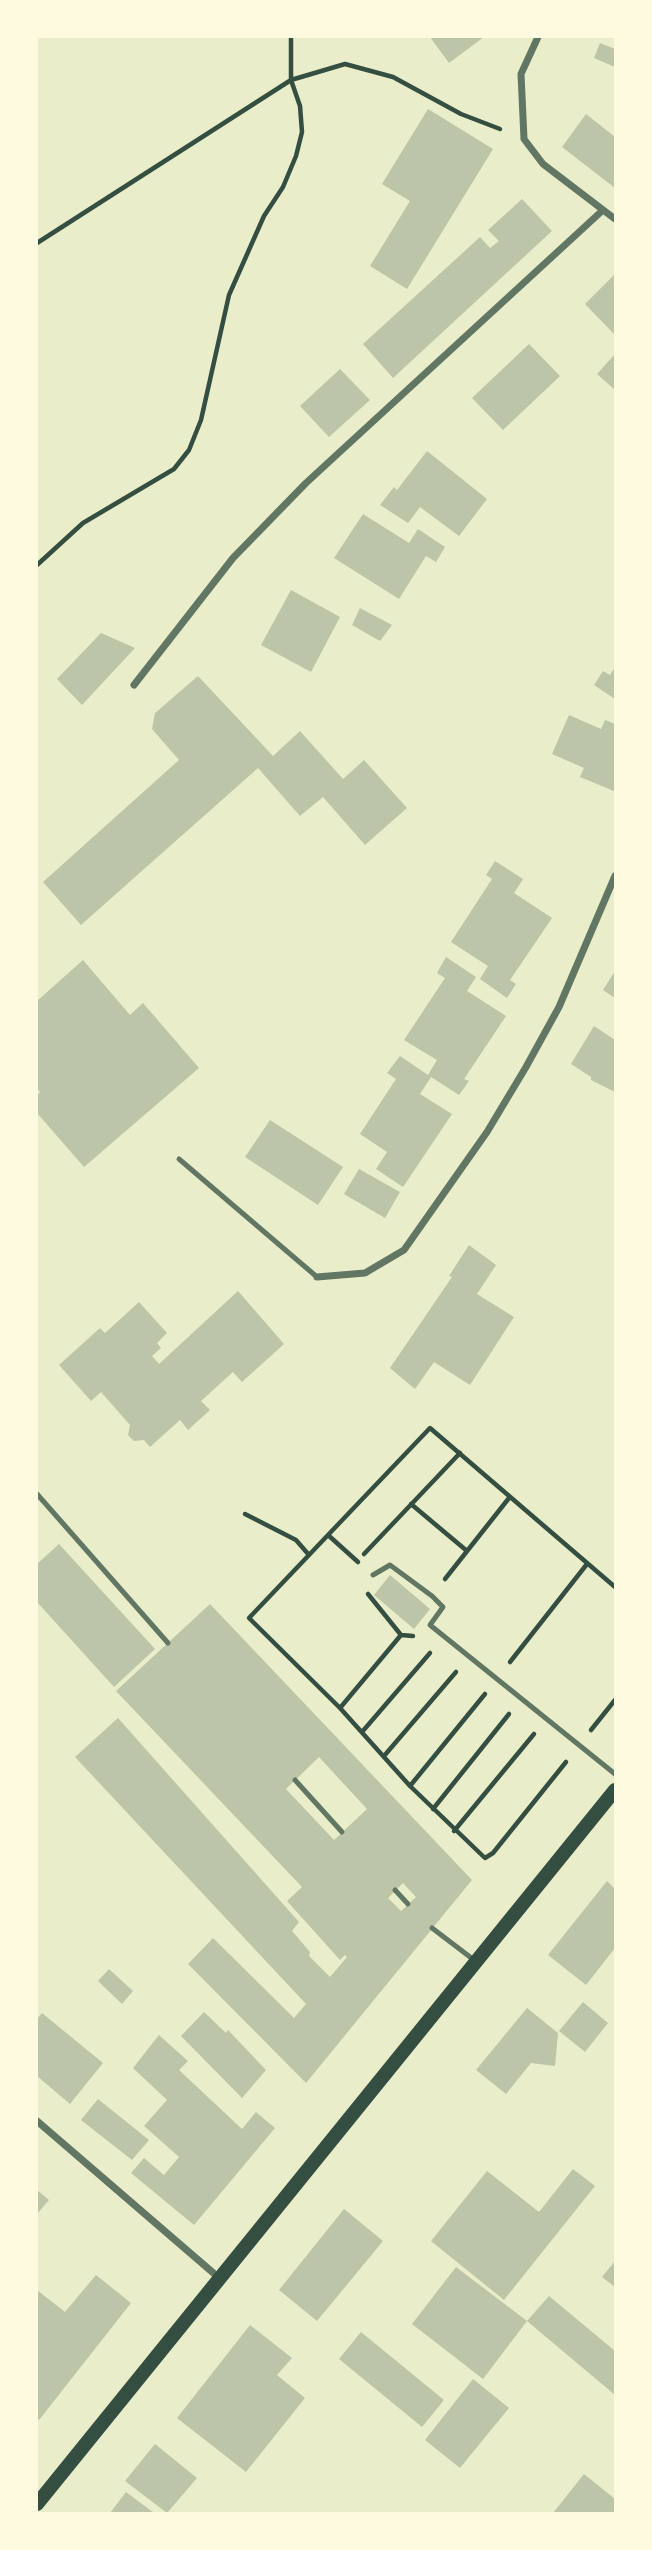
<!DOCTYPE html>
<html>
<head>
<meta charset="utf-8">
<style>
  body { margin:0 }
  #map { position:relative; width:652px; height:2550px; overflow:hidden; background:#e9edc9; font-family:"Fira Sans",sans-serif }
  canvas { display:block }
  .frame { position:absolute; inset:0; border:38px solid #fefae0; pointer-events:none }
</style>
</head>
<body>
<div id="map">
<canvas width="652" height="2550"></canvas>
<div class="frame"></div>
</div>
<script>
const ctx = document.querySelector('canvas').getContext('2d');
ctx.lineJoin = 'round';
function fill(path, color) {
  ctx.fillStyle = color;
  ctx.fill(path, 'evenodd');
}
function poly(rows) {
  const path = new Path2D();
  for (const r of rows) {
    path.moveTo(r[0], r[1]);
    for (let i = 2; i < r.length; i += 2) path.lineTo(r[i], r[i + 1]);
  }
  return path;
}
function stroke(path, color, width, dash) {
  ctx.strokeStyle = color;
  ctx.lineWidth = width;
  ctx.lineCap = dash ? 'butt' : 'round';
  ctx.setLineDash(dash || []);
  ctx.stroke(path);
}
fill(poly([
  [430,37,484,37,449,63],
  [600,43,615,49,615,67,594,58],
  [428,109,493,149,407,289,370,266,410,201,382,184],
  [586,114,615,137,615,188,562,147],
  [522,199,552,231,393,378,363,344,480,237,490,248,499,241,488,230],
  [615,274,615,335,585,304],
  [529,344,560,376,503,430,472,398],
  [615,354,615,390,597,374],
  [340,369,370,400,329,437,300,406],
  [427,451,487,499,459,536,420,507,408,523,380,505,394,487,397,490],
  [363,514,409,543,418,529,445,547,436,562,426,556,399,599,334,558],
  [291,590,340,617,311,672,261,645],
  [360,608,392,625,380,641,352,625],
  [101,633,135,648,82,705,57,679],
  [615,667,615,699,594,685,603,671,610,675],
  [198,676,273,756,300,731,343,779,364,760,407,808,365,845,323,797,300,816,258,768,81,925,43,882,179,760,152,729,155,713],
  [569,715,601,729,605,720,615,724,614,791,580,777,584,768,552,754],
  [495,861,523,879,514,893,552,918,510,980,516,984,507,998,480,979,488,966,451,942,492,879,486,875],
  [446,957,476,977,467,991,506,1016,464,1079,469,1081,459,1095,431,1077,420,1094,452,1114,403,1187,376,1169,387,1152,360,1134,396,1079,387,1073,400,1056,428,1075,437,1060,404,1040,445,978,437,973],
  [83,960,130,1015,143,1003,199,1068,84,1167,37,1113,37,1095,40,1092,37,1088,37,1001],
  [615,971,615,998,603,990],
  [594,1026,615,1040,615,1092,591,1080,591,1077,571,1064],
  [270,1120,343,1167,318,1205,245,1157],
  [359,1169,400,1192,385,1218,344,1194],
  [469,1245,496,1265,477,1294,514,1317,470,1385,434,1362,415,1389,390,1368,452,1277,449,1276],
  [238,1291,284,1344,242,1382,233,1372,201,1401,210,1410,188,1430,180,1420,150,1447,144,1440,134,1441,128,1435,130,1425,101,1392,91,1401,59,1365,100,1328,105,1333,139,1302,167,1333,157,1343,161,1348,152,1356,159,1364],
  [59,1544,155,1649,114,1687,37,1602,37,1564],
  [390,1575,430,1609,414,1629,374,1595],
  [210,1604,472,1880,306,2083,188,1964,213,1938,294,2018,306,2004,75,1757,118,1718,299,1922,292,1931,310,1952,309,1956,330,1977,347,1957,345,1955,340,1960,287,1901,302,1887,116,1691],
  [319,1757,367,1809,334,1840,286,1789],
  [403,1883,416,1897,401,1911,388,1898],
  [607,1881,615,1889,615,1948,586,1985,548,1955],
  [109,1969,133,1991,122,2004,98,1981],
  [583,2002,608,2023,585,2052,559,2031],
  [527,2008,558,2033,555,2066,531,2063,506,2094,476,2070],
  [204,2012,226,2033,228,2030,266,2070,242,2098,181,2036],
  [42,2013,103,2063,70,2104,37,2076,37,2019],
  [159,2035,188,2061,179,2070,242,2129,256,2112,275,2128,194,2225,131,2173,144,2158,164,2175,179,2157,144,2126,167,2100,133,2068],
  [98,2099,149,2140,132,2160,81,2120],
  [573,2169,595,2186,504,2300,431,2241,487,2171,539,2212],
  [37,2190,49,2200,37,2214],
  [344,2209,383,2241,317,2321,279,2290],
  [615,2261,615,2287,602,2277],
  [456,2267,527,2321,483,2379,412,2324],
  [96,2275,131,2303,39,2420,37,2418,37,2290,65,2312],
  [549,2296,615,2351,615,2395,527,2321],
  [250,2325,292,2358,277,2375,305,2398,246,2472,177,2418],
  [361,2332,444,2400,422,2427,339,2359],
  [473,2379,509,2408,460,2468,425,2440],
  [155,2444,197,2478,167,2513,125,2481],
  [584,2474,615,2499,615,2513,553,2513],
  [126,2492,154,2513,110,2513]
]), '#bcc5a7');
stroke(poly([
  [37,243,291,80,345,64,393,77,461,114,500,129],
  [37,565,83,523,174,469,189,450,201,420,229,295,264,216,283,187,296,156,302,132,300,106,291,80,291,37],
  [411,1504,467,1551],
  [245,1514,296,1540,309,1555,328,1535,358,1562],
  [328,1535,430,1428,615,1587],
  [364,1554,460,1453],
  [309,1555,249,1618,340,1708,401,1635],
  [445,1579,509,1498],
  [368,1594,401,1635,413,1636],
  [510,1662,587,1564],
  [340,1708,410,1786,485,1858,493,1853,566,1762],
  [591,1730,615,1700],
  [362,1732,430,1653],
  [384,1756,456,1672],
  [410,1786,485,1694],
  [433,1809,509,1714],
  [454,1831,534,1734]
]), '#344e41', 4.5);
stroke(poly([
  [179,1159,317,1277],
  [37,1494,168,1643],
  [373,1575,390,1565,432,1596,443,1607,430,1625,615,1774],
  [295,1780,342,1832],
  [395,1890,408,1904],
  [432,1928,474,1960]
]), '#617663', 5);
stroke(poly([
  [538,37,521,74,524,139,543,164,615,219],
  [134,685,233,558,306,483,603,210],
  [317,1277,365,1273,404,1250,487,1132,526,1067,559,1007,615,876],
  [37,2121,218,2277]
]), '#617663', 7);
stroke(poly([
  [37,2504,615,1790]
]), '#344e41', 14);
</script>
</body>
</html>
